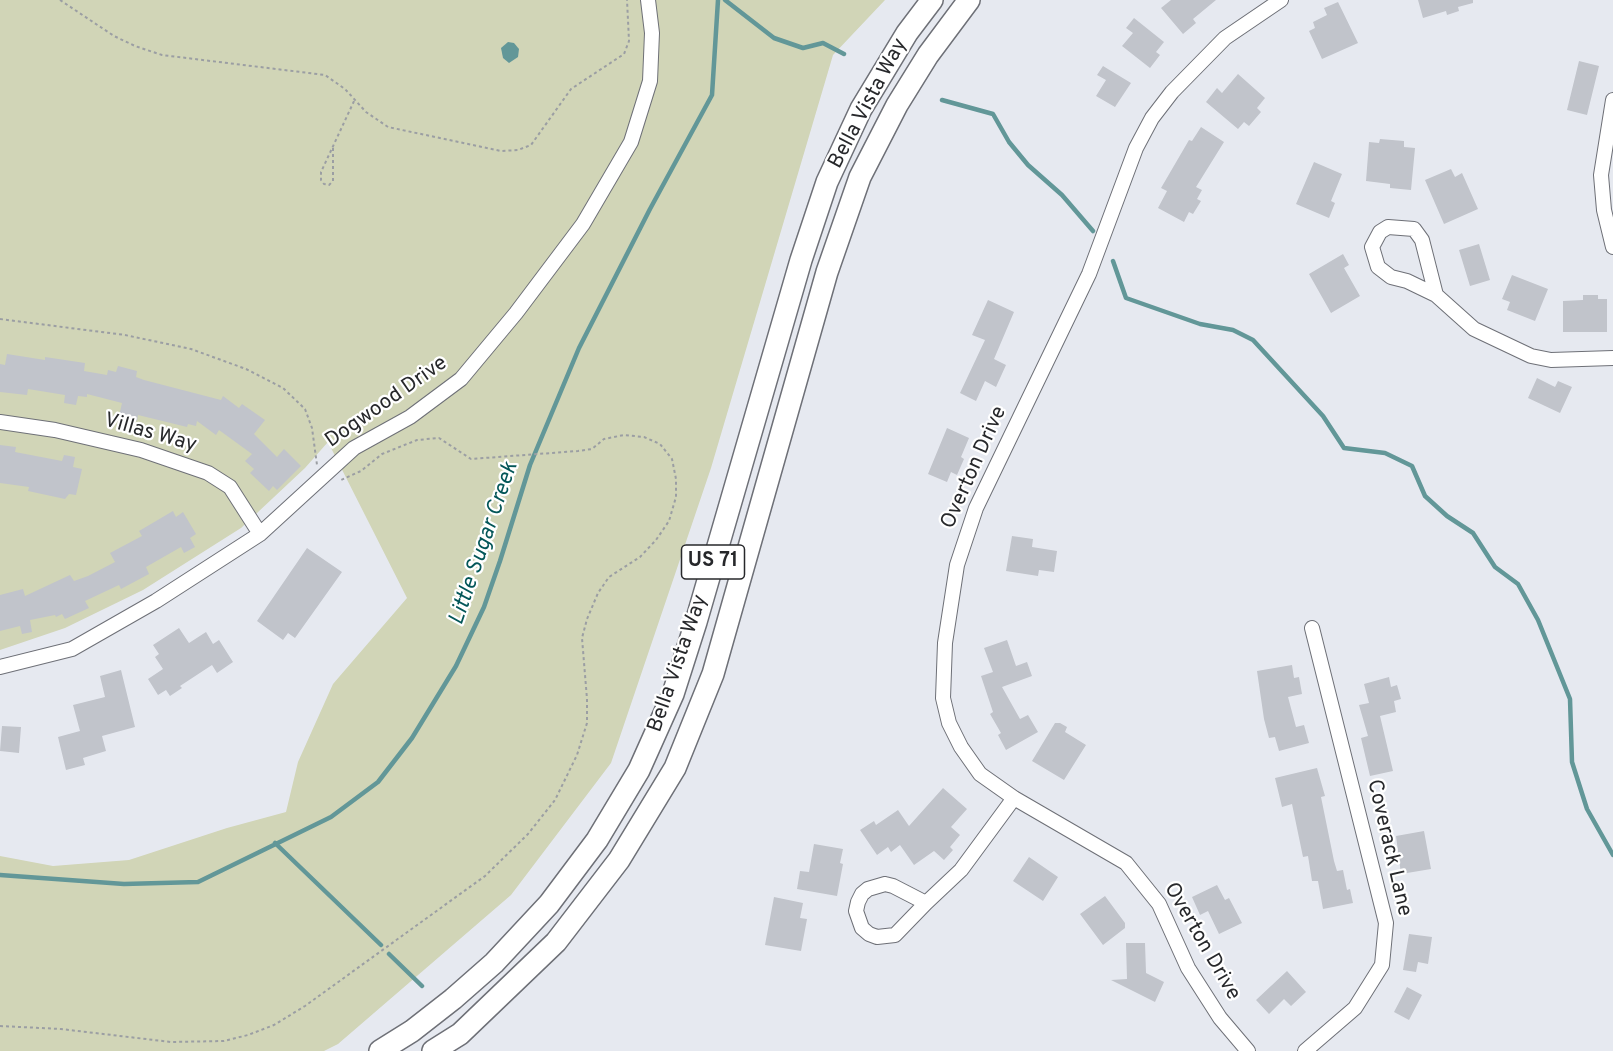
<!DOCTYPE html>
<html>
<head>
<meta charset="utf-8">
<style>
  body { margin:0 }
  canvas { display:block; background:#e6e9f0 }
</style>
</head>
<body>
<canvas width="1613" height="1051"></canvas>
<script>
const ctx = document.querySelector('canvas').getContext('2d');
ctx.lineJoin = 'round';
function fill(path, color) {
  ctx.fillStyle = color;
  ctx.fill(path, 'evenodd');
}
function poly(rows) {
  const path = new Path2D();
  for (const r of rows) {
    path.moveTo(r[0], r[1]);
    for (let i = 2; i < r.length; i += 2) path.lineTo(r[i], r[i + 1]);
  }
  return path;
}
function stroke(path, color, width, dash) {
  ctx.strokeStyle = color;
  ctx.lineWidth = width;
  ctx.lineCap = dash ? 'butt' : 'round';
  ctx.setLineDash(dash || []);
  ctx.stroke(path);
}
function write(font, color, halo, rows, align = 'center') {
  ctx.font = font + ' Overpass,sans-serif';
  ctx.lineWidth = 4.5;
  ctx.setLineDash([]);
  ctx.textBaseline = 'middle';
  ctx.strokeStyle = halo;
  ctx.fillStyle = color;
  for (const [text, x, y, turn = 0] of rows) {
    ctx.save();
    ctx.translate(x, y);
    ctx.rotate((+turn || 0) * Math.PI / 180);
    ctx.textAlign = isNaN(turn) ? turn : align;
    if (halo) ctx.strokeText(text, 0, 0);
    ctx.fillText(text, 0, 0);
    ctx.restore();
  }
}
fill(poly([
  [0,0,885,0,833,55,711,468,611,763,511,895,338,1044,324,1051,0,1051,0,856,53,866,129,860,227,828,286,812,298,762,333,684,407,598,328,442,305,468,241,528,143,590,65,628,0,650]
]), '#d1d5b7');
fill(poly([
  [508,42,514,43,519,49,518,57,509,63,503,58,501,48]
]), '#629798');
stroke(poly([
  [725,0,774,38,803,48,823,43,844,54],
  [942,100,993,114,1009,142,1028,165,1062,195,1093,231],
  [1113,261,1126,298,1200,324,1233,330,1253,340,1323,416,1344,448,1385,453,1412,466,1425,496,1447,516,1473,533,1495,567,1518,584,1538,620,1570,699,1572,762,1587,809,1613,855],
  [275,843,381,945],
  [0,875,124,884,198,882,331,817,378,782,412,738,456,666,484,607,500,561,530,465,579,348,650,209,712,95,718,0],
  [389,954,422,986]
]), '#629798', 4.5);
fill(poly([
  [1171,0,1216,0,1193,19,1196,23,1183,34,1161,8],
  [1418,0,1473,0,1473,3,1458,7,1459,11,1447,15,1446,11,1423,18],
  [1338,2,1358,43,1322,59,1309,31,1315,28,1313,22,1327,15,1324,8],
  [1134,18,1164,42,1156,52,1160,55,1150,68,1122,46,1133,33,1126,28],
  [1579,61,1599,66,1587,115,1567,110],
  [1103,66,1131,83,1115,107,1096,96,1106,80,1097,75],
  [1238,74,1265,98,1257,108,1261,112,1249,126,1244,122,1238,129,1206,102,1217,88,1222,93],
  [1201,127,1224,142,1196,187,1202,190,1197,199,1201,201,1193,214,1189,212,1184,222,1158,208,1167,191,1161,188,1189,140,1192,141],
  [1380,139,1404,141,1404,147,1415,148,1411,190,1390,188,1390,184,1366,181,1369,142,1379,143],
  [1314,162,1342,174,1331,201,1335,203,1329,218,1296,204],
  [1451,169,1455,177,1462,173,1478,209,1444,224,1425,180],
  [1479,244,1490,280,1470,286,1459,250],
  [1343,254,1349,265,1344,268,1360,296,1331,313,1309,274],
  [1512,275,1548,289,1535,321,1507,310,1510,302,1502,299],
  [1583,295,1598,295,1598,299,1607,299,1607,332,1563,332,1563,301,1583,300],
  [988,300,1014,312,994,359,1006,365,996,387,985,381,976,401,960,393,985,340,972,335],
  [7,354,45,360,45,357,85,363,84,371,107,375,108,370,116,372,118,366,137,371,136,377,144,380,221,400,223,396,239,408,242,404,265,420,254,434,277,457,284,449,301,466,277,490,273,486,269,491,250,473,254,469,245,461,252,454,219,430,216,435,197,421,196,426,188,424,187,427,138,415,137,421,119,416,122,403,87,394,87,397,78,396,76,405,64,403,65,395,28,389,27,395,0,392,0,364,5,365],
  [1537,378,1555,387,1558,381,1572,387,1560,413,1528,398],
  [947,428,969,438,961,457,964,459,957,475,951,472,947,482,928,474],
  [0,445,16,447,15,452,62,461,64,455,75,457,73,467,82,469,76,495,69,494,65,499,28,491,29,487,0,483],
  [173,511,176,517,183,512,196,534,190,538,195,547,184,553,181,547,146,567,149,574,121,589,119,585,85,601,89,608,65,619,62,614,56,617,55,615,30,620,32,632,22,634,20,626,0,631,0,595,23,589,25,596,70,575,74,581,88,576,115,562,110,553,142,536,139,531],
  [1012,536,1033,539,1032,547,1057,551,1054,572,1039,570,1038,576,1006,571],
  [307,548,342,572,295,638,288,633,283,640,257,621],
  [179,628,189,643,206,632,213,644,219,640,233,662,217,673,212,665,180,686,182,688,170,696,166,690,158,695,148,679,163,669,155,657,159,654,153,645],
  [1007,640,1016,666,1027,662,1032,676,1002,687,1020,719,1028,715,1038,732,1006,750,998,735,1001,733,990,714,993,712,981,676,993,672,984,648],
  [1292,665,1294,678,1299,677,1302,694,1288,697,1296,727,1304,725,1309,743,1279,751,1275,737,1269,738,1264,719,1257,671],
  [121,670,135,727,102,736,106,751,83,758,85,765,66,770,58,737,80,731,73,705,105,697,100,676],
  [1389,677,1391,687,1397,685,1401,699,1394,701,1396,712,1380,716,1393,771,1370,776,1361,738,1368,736,1359,705,1369,703,1364,684],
  [1055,723,1060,723,1067,727,1065,732,1086,745,1064,780,1032,761],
  [2,726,21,727,19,753,0,751],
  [1317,768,1325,796,1321,797,1334,861,1337,871,1343,870,1347,890,1350,889,1353,903,1323,909,1318,881,1312,881,1308,856,1303,857,1292,804,1282,807,1275,778],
  [943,788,967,809,951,827,960,835,950,847,953,850,944,860,934,851,914,865,900,845,891,852,888,847,877,855,860,830,874,821,876,825,898,810,909,826],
  [1424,831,1431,869,1401,874,1396,836],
  [814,844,843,849,840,863,843,864,837,896,797,889,800,871,809,872],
  [1029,857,1058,877,1043,901,1013,881],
  [1217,885,1225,900,1229,898,1242,923,1219,934,1208,911,1200,915,1192,897],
  [1105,896,1125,923,1125,928,1103,945,1080,914],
  [774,897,803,903,800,918,807,919,801,951,765,945],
  [1409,934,1432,937,1428,964,1418,962,1416,972,1403,970],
  [1126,943,1145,943,1146,973,1164,982,1155,1002,1111,980,1127,979],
  [1287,971,1306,992,1291,1006,1284,999,1269,1014,1256,1000],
  [1407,987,1422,995,1409,1020,1394,1012]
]), '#c1c4cb');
const minor = poly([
  [1613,100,1601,175,1604,210,1613,247],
  [1436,295,1422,240,1414,229,1388,227,1380,232,1372,247,1378,267,1391,277,1407,281,1436,295,1474,329,1531,356,1551,360,1613,358],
  [0,422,55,430,141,450,208,473,230,487,260,534],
  [0,667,72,649,156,601,260,534,354,448,410,417,461,379,516,313,583,224,631,142,650,81,652,33,648,0],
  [885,884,893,886,926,903,895,935,877,937,869,934,862,928,856,911,858,902,862,894,868,889,885,884],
  [926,903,961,870,1014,798],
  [1248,1051,1220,1018,1188,968,1159,904,1126,863,1014,798,980,774,961,747,949,723,943,698,945,643,957,565,976,508,1089,274,1136,148,1152,118,1172,92,1225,38,1281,0],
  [1305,1051,1355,1008,1382,965,1386,923,1312,628]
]);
const primary = poly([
  [380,1051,412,1031,453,999,494,963,549,904,597,840,639,770,673,694,696,622,801,260,827,182,861,109,907,33,932,0],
  [433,1051,460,1034,556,942,619,860,675,768,713,674,827,272,860,177,897,105,928,55,969,0]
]);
stroke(minor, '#6e7077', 16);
stroke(primary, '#6e7077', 24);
stroke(poly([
  [60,0,114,36,135,46,162,55,325,75,345,89,366,112,388,127,501,151,518,150,531,145,571,89,624,54,629,41,627,0],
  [333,148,333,181,329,185,324,184,321,180,321,172,355,99],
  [0,319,125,335,191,349,246,369,283,388,305,409,312,428,317,465],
  [0,1026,61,1029,171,1042,224,1041,248,1035,274,1025,305,1006,485,876,528,834,555,800,577,755,587,723,587,699,582,638,587,619,598,593,609,577,640,557,656,540,669,521,676,497,676,479,672,459,660,444,644,437,624,435,604,439,592,449,578,451,471,459,439,438,417,440,382,454,361,471,341,480]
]), '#9b9ea3', 2, [3, 3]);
stroke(minor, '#fff', 14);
stroke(primary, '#fff', 21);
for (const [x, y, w] of [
  [713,562,63]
]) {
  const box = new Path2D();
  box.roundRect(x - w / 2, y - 17, w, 34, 4.5);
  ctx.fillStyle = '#fff';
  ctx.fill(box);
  stroke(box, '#27282b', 1.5);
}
write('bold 20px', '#27282b', null, [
  ["US 71",713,562]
]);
write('21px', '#27282b', '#fff', [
  ["Bella Vista Way",869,104,-62],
  ["Dogwood Drive",387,403,-35],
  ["Villas Way",150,434,16],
  ["Overton Drive",975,468,-66],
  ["Bella Vista Way",679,664,-71],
  ["Coverack Lane",1388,848,77],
  ["Overton Drive",1201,942,60]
]);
write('italic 22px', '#035658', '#fff', [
  ["Little Sugar Creek",485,544,-71]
]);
</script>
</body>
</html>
